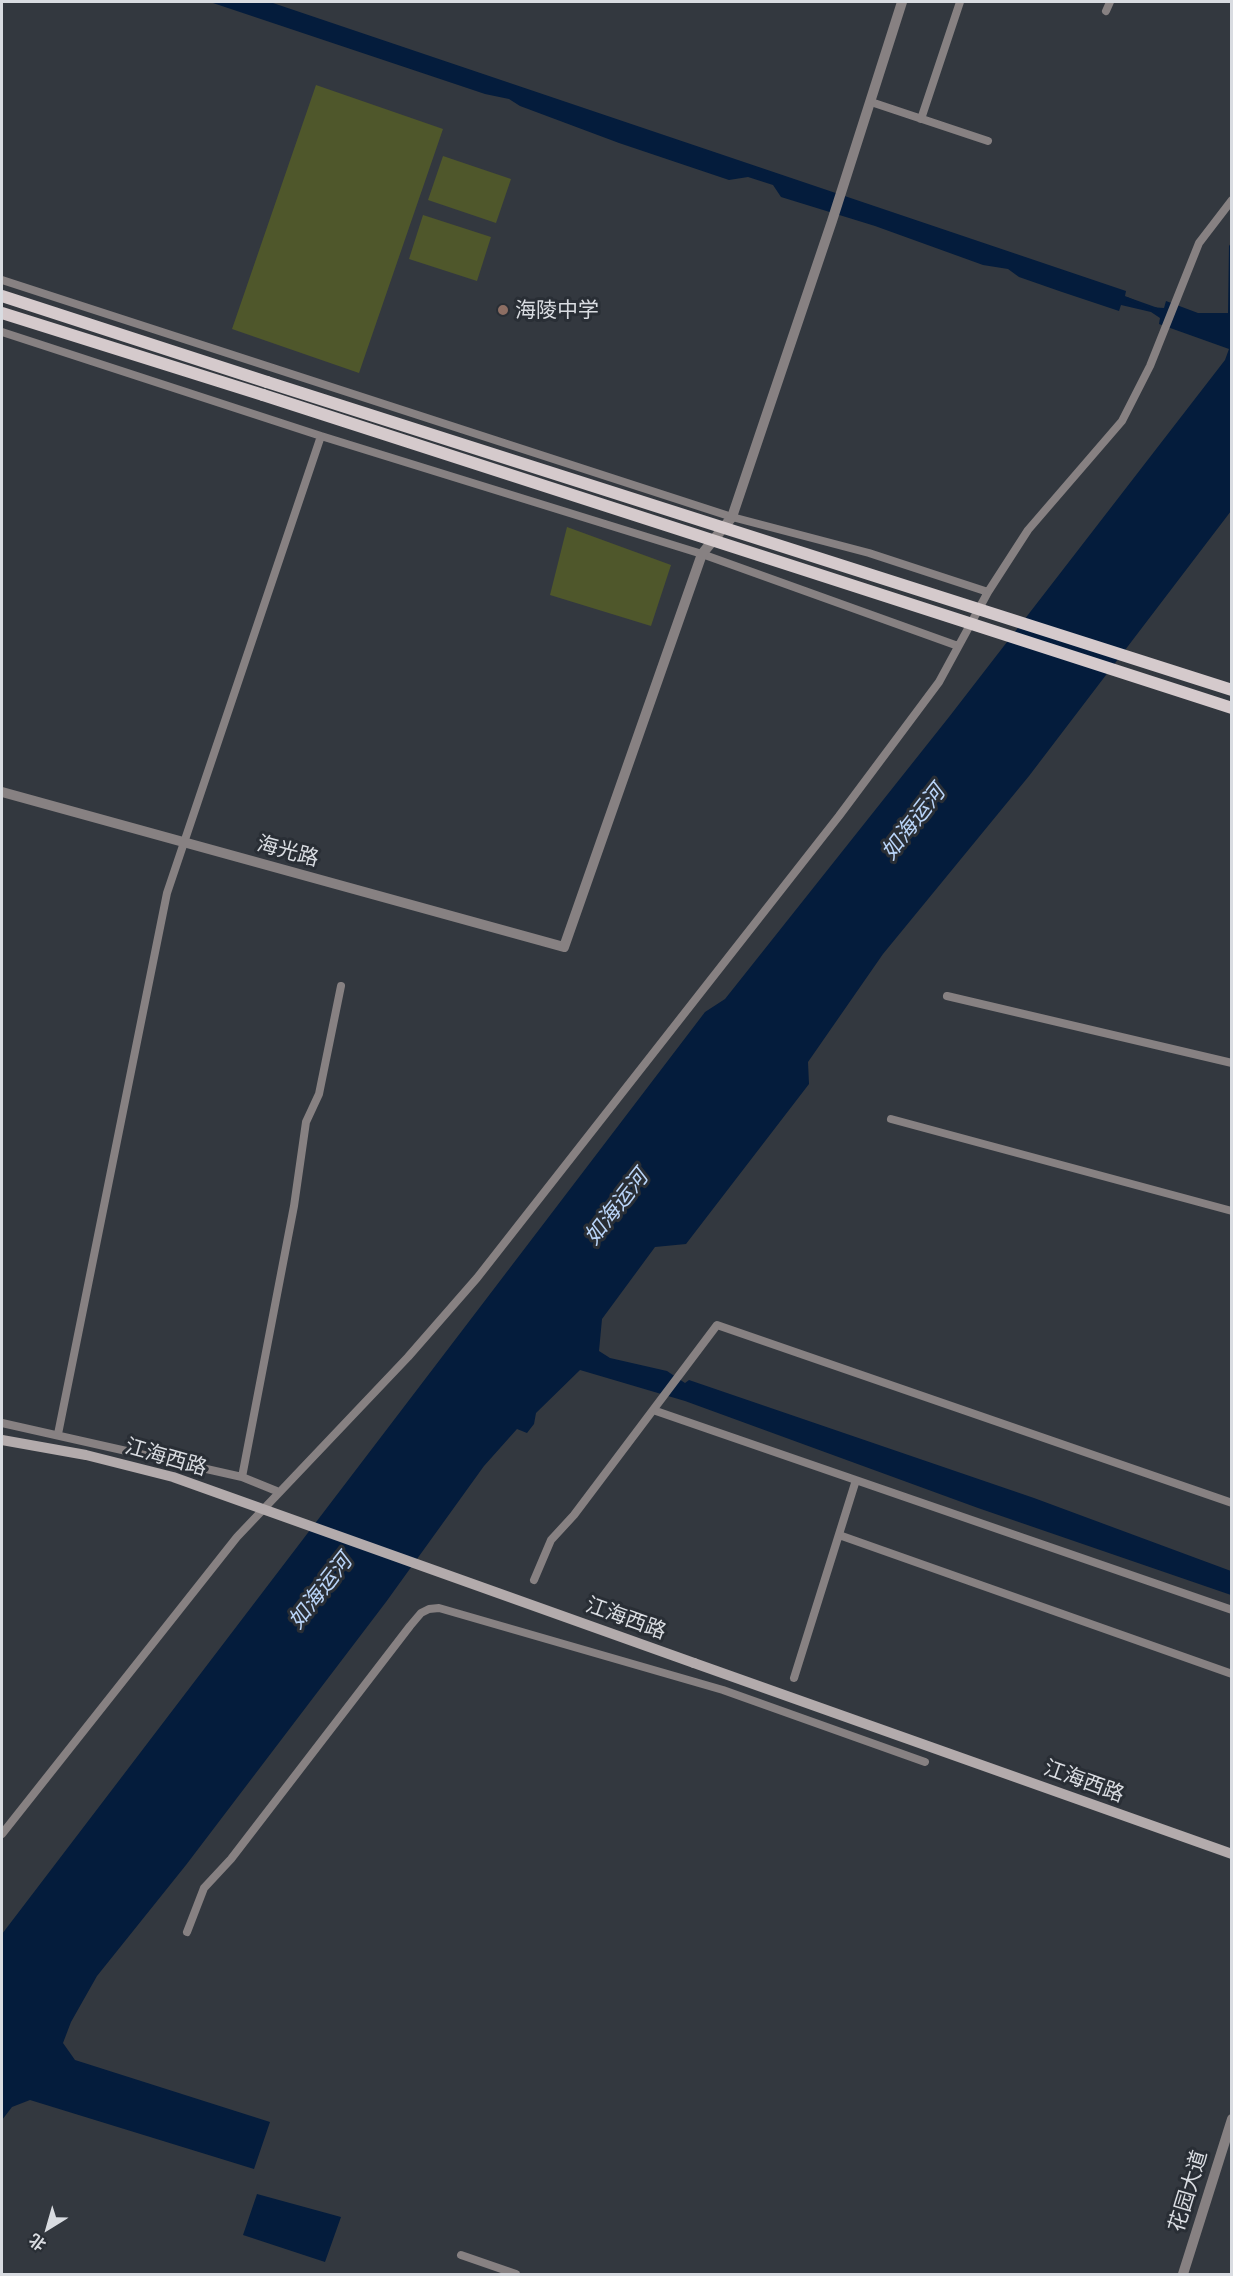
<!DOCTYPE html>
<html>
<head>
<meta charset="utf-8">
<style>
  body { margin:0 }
  #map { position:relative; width:1233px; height:2276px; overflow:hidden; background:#33383f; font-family:Ubuntu,"Noto Sans SC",sans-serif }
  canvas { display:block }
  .frame { position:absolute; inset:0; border:3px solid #d9dce1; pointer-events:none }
  .north { position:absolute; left:18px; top:2198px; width:60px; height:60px; -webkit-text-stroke:4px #292e35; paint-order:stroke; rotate:217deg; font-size:16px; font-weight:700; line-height:24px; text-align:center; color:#d9dce1 }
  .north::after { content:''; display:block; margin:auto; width:21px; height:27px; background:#d9dce1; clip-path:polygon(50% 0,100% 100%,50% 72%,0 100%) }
</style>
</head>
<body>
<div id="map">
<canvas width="1233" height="2276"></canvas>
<div class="frame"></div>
<div class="north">北</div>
</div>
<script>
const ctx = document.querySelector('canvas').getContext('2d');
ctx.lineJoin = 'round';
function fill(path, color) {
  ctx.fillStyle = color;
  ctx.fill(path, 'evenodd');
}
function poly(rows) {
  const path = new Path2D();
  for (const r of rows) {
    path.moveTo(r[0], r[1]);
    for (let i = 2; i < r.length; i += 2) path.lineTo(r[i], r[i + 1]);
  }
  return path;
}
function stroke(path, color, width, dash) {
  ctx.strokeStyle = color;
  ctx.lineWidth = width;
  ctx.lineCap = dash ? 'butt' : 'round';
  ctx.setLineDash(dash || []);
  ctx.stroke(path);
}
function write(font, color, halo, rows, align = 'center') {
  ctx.font = font + ' Ubuntu,"Noto Sans SC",sans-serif';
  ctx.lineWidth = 6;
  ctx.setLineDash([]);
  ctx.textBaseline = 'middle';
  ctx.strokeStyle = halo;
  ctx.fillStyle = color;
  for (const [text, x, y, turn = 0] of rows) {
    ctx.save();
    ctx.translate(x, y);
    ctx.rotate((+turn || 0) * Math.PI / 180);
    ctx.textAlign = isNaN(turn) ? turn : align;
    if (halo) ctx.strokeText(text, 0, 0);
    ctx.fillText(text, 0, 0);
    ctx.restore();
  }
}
fill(poly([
  [316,85,443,129,359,373,232,329],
  [443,156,511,179,496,223,428,200],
  [423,215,491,237,477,281,409,259],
  [567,527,671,565,651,626,550,595]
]), '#4f572b');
fill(poly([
  [210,2,270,2,1126,291,1125,296,1150,307,1164,308,1166,301,1198,313,1228,313,1229,246,1231,243,1231,511,1029,776,883,954,808,1062,809,1084,686,1244,655,1247,602,1319,599,1351,610,1358,667,1371,685,1383,689,1380,1034,1498,1231,1571,1231,1595,978,1508,685,1401,580,1370,536,1413,534,1424,527,1433,517,1429,484,1466,386,1602,186,1865,97,1976,71,2022,63,2043,75,2060,270,2122,254,2169,30,2100,12,2107,2,2120,2,1934,705,1012,725,999,949,717,1225,360,1229,349,1159,324,1160,318,1151,312,1121,305,1119,311,1062,292,1019,277,1008,269,983,265,875,226,781,197,773,185,748,177,729,180,619,143,520,106,509,99,485,94],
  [257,2194,341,2217,325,2262,243,2235]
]), '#041c3c');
stroke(poly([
  [1128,299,1156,309]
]), '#041c3c', 3);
stroke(poly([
  [1106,11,1110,2],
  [871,102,988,141],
  [921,119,960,2],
  [2,280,732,517,869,553,988,592],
  [2,332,321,436,702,554,958,646],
  [947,996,1232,1063],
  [891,1119,1232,1211],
  [653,1410,1232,1610],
  [2,1423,242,1477,279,1492],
  [58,1434,167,893,321,436],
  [242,1477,294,1206,306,1122,319,1094,341,986],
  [839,1535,1232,1674],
  [534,1580,551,1540,574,1515,717,1325,1232,1503],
  [794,1678,856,1480],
  [2,1834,237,1537,408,1357,477,1278,839,816,939,682,988,592,1028,530,1122,421,1150,366,1199,243,1232,200],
  [187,1932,204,1888,231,1859,410,1626,421,1613,429,1609,439,1608,723,1690,925,1762],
  [461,2255,516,2274]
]), '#878182', 8);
stroke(poly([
  [2,792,564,947,702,554,732,517,832,221,902,2],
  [1183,2274,1232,2119]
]), '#878182', 10);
stroke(poly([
  [694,1663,1232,1854]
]), '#b3abac', 10);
stroke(poly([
  [2,296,267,382],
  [2,313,263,395]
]), '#d5cacc', 12);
stroke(poly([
  [2,1440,86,1455,173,1477,694,1663]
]), '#b3abac', 10);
stroke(poly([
  [267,382,1232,690],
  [263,395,1232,708]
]), '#d5cacc', 12);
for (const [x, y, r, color] of [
  [503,310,6,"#8d6e63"]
]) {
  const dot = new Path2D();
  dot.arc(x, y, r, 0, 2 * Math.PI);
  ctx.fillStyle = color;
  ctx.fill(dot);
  stroke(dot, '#292e35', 2);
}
write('21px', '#d9dce1', '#292e35', [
  ["海陵中学",515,310]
], 'left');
write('21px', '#d9dce1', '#292e35', [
  ["海光路",288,851,15],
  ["江海西路",166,1457,16],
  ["江海西路",626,1618,20],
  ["江海西路",1084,1781,20],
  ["花园大道",1188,2191,-73]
]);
write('italic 22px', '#b9d4f8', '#292e35', [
  ["如海运河",913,822,-52],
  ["如海运河",616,1207,-52],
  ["如海运河",320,1591,-52]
]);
</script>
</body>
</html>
